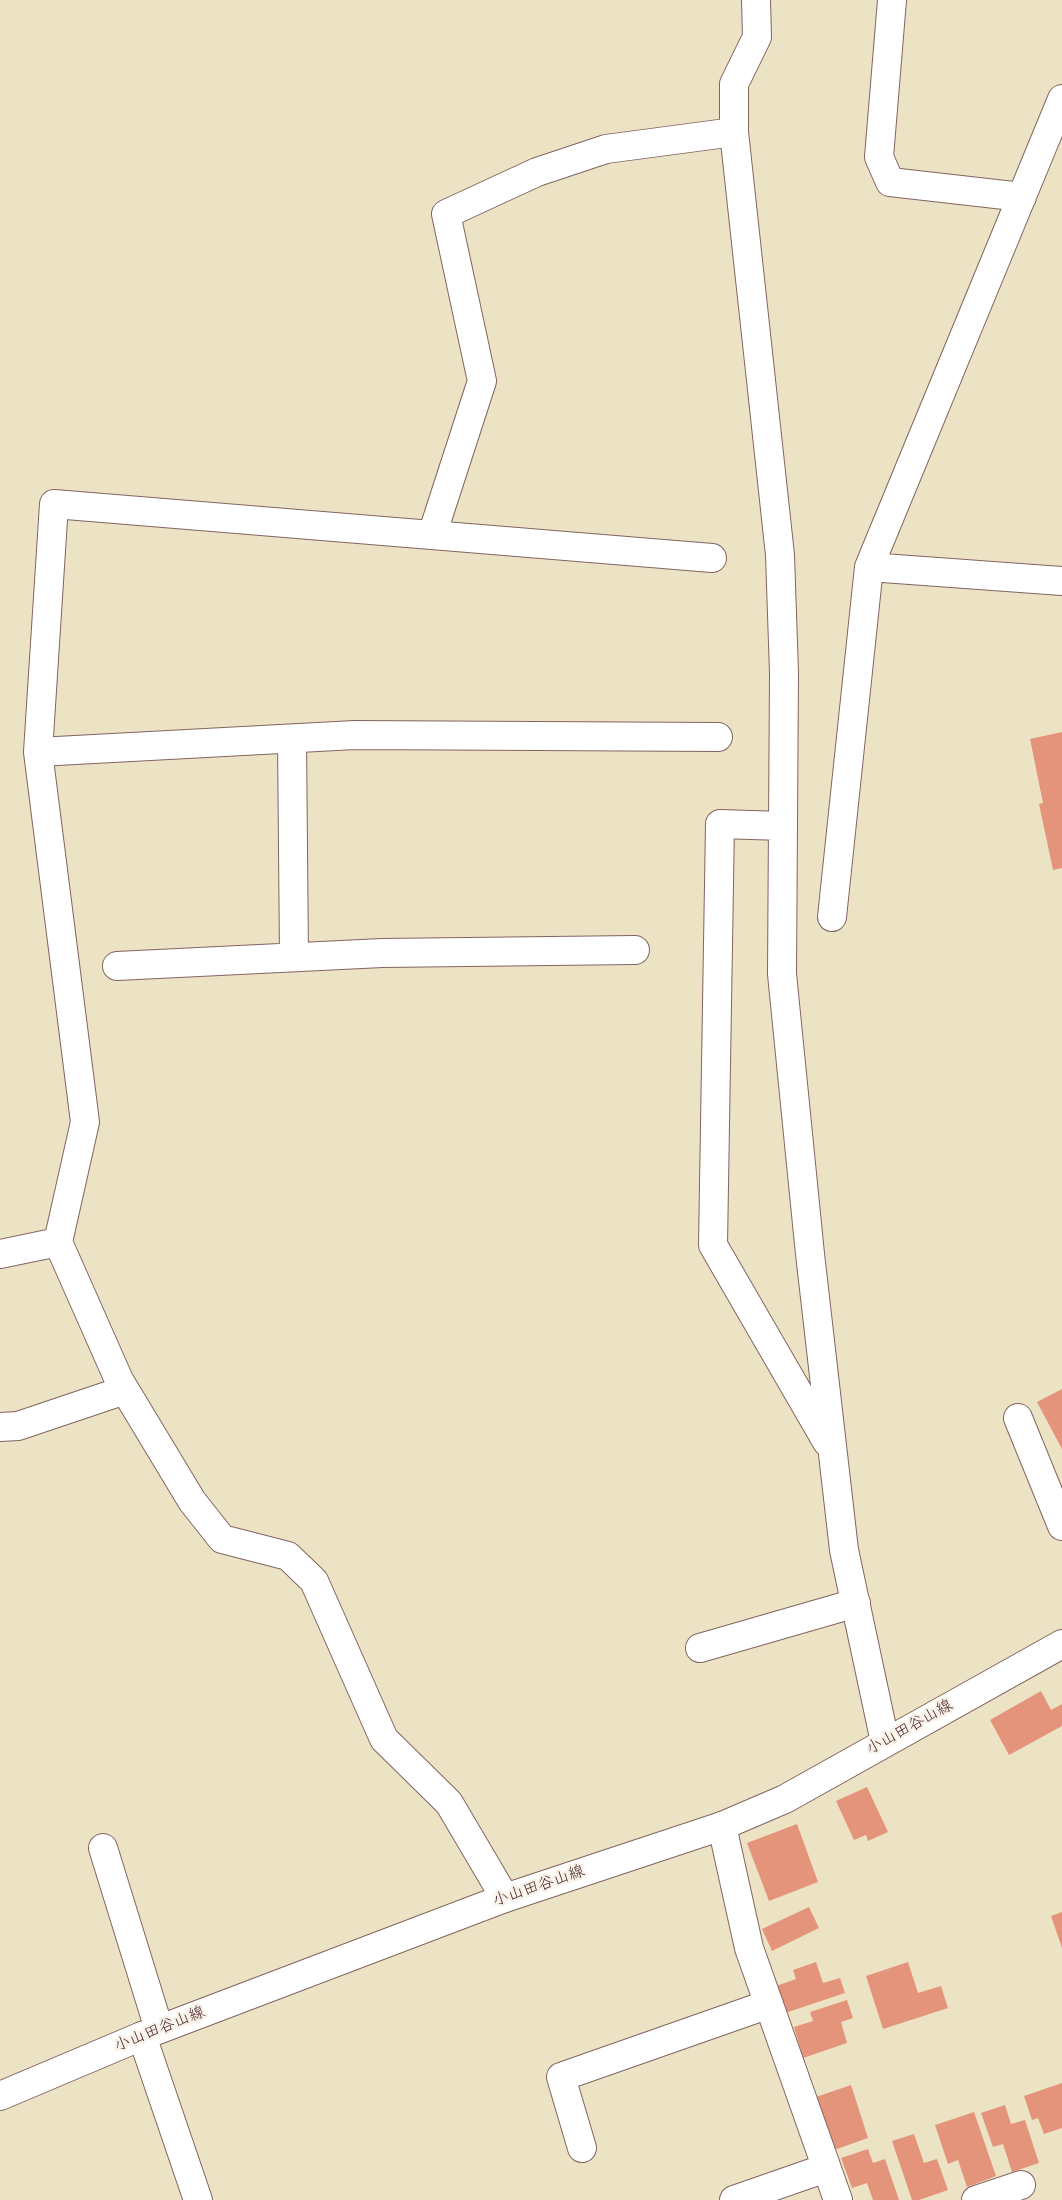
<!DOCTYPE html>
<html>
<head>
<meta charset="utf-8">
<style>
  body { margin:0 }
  canvas { display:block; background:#ece3c4 }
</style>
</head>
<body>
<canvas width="1062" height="2200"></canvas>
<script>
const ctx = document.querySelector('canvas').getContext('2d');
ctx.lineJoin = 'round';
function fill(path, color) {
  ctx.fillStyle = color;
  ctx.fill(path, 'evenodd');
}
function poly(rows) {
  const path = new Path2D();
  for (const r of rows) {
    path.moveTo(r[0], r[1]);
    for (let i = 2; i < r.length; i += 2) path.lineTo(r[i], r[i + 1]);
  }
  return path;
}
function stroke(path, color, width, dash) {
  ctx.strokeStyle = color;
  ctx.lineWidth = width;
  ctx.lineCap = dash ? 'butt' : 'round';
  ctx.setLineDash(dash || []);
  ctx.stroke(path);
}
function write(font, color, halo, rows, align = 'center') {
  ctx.font = font + ' "Architects Daughter","Klee One",sans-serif';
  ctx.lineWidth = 5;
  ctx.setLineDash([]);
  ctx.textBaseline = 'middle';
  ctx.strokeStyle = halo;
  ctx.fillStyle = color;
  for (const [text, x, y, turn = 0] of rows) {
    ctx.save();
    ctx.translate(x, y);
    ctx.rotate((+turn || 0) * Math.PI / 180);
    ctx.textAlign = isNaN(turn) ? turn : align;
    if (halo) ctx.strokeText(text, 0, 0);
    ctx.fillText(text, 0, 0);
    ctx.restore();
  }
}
fill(poly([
  [1062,732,1062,868,1053,870,1039,804,1043,803,1030,739],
  [1062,1389,1062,1449,1037,1402],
  [1041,1691,1051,1710,1062,1704,1062,1726,1009,1755,990,1720],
  [867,1787,888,1832,868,1841,866,1835,854,1840,836,1801],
  [797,1824,818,1882,769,1901,747,1843],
  [809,1907,819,1928,772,1951,762,1929],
  [1062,1912,1062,1948,1051,1916],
  [816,1962,823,1983,840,1978,845,1993,785,2013,776,1986,796,1979,793,1970],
  [908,1962,918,1993,941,1986,948,2008,883,2029,866,1976],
  [847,2000,853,2018,841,2022,847,2043,803,2058,794,2027,813,2021,810,2012],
  [1062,2083,1062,2128,1044,2134,1038,2118,1032,2120,1024,2096],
  [851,2085,868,2138,834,2150,816,2097],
  [1005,2105,1011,2124,1025,2120,1039,2163,1012,2172,1003,2144,993,2147,981,2113],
  [974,2112,996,2176,967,2187,958,2160,948,2164,935,2125],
  [914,2134,924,2163,937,2159,948,2190,919,2200,912,2200,892,2141],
  [868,2149,873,2163,885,2159,899,2200,873,2200,867,2183,852,2188,841,2158]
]), '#e4947a');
const minor = poly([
  [756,0,757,37,734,84,734,132,780,555,784,673,782,974,810,1254,844,1550,885,1742],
  [892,0,879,157,890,182,1022,197],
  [432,535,482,381,446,214,537,172,606,149,734,132],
  [869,567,1062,99],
  [292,739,294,957],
  [38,752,355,735,718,737],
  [783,826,720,824,713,1245,827,1442],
  [832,917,869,567,1062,581],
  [117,966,382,953,635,950],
  [0,1254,58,1242],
  [1018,1418,1062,1526],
  [0,1427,18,1426,125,1390],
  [700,1648,856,1603],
  [722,1826,749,1948,838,2200],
  [103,1848,159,2029],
  [505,1898,449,1803,384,1739,314,1581,288,1556,222,1539,192,1501,119,1380,58,1242,85,1122,38,752,54,504,712,558],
  [142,2036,198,2200],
  [582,2148,561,2077,769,2004],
  [734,2200,826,2168],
  [976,2200,1021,2185]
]);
const major = poly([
  [0,2096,142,2036,505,1898,722,1826,785,1799,1062,1644]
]);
stroke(minor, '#836461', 30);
stroke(major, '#836461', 30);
stroke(minor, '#fff', 28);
stroke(major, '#fff', 28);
write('16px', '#4a1f2b', '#f7f3e8', [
  ["小山田谷山線",910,1728,-29],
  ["小山田谷山線",539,1887,-19],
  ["小山田谷山線",160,2030,-22]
]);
</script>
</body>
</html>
